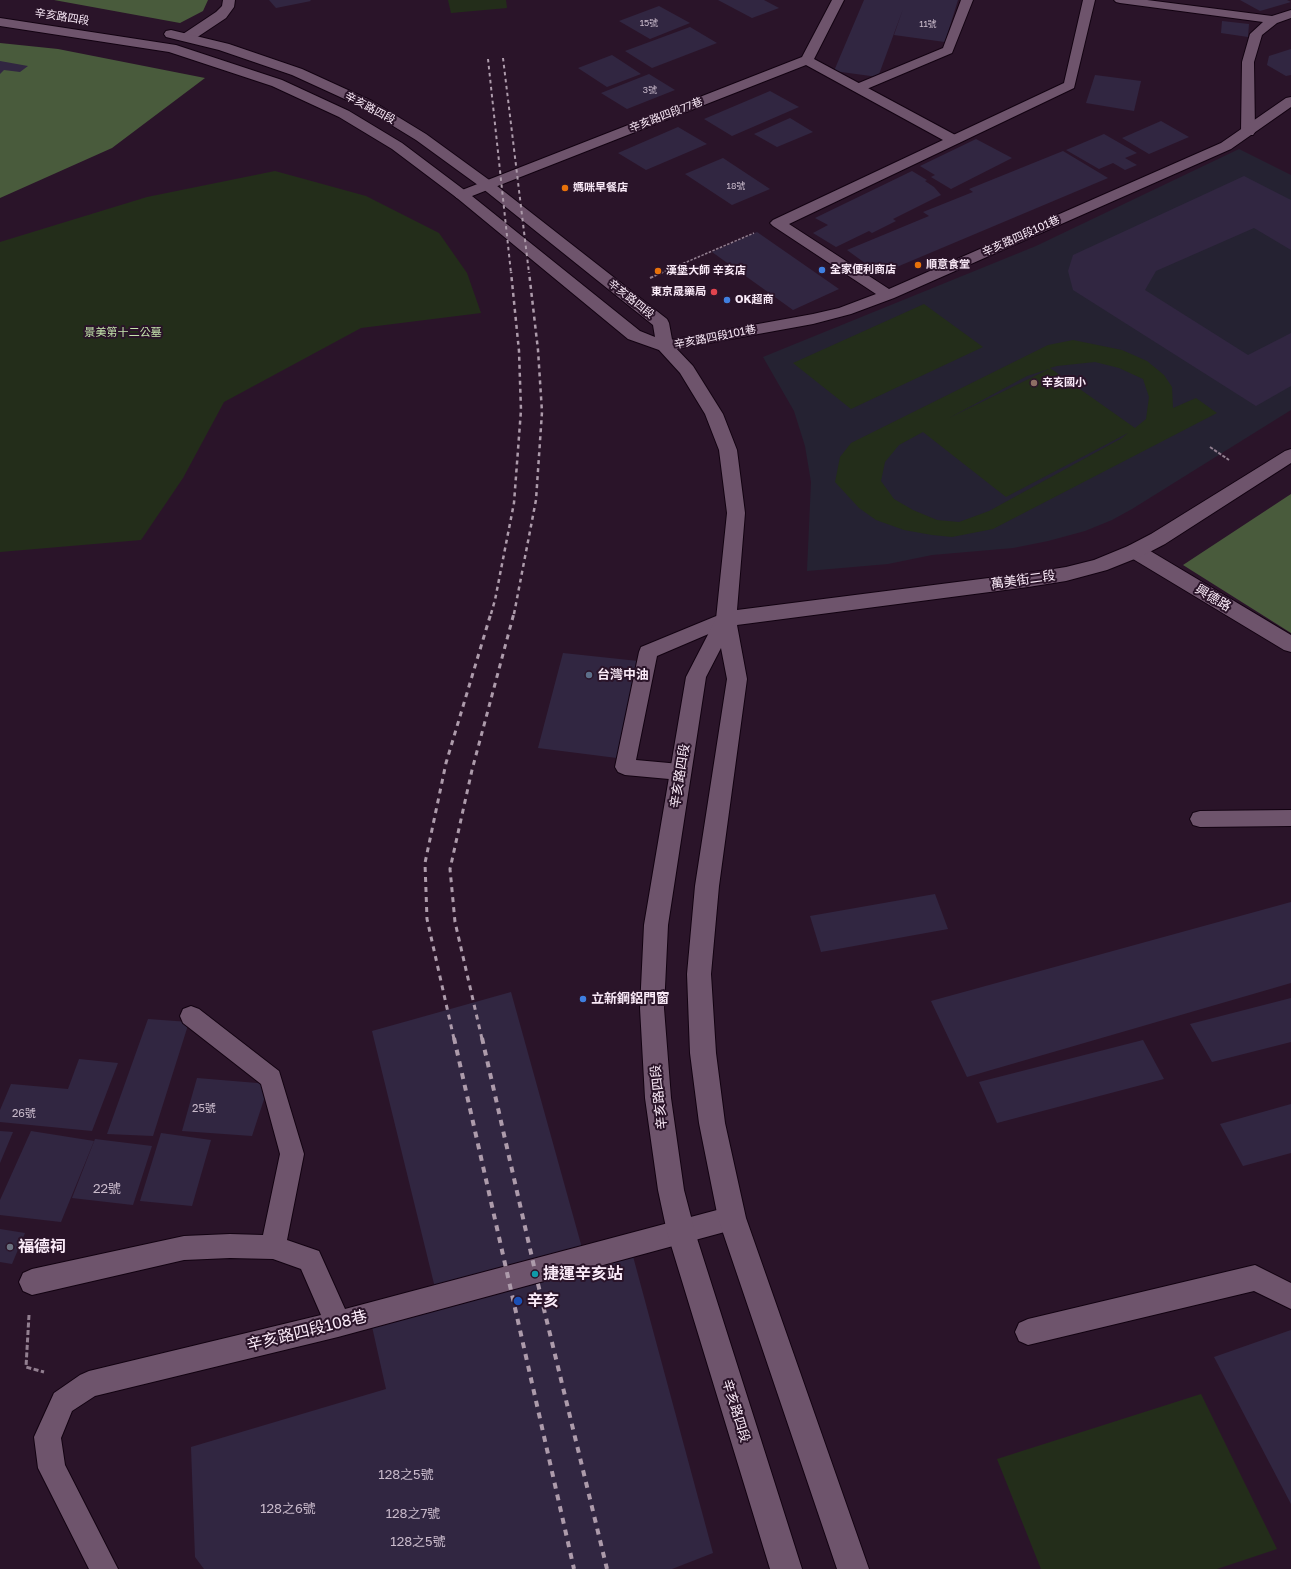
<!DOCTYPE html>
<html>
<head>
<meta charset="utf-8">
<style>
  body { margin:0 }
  canvas { display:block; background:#2a1429 }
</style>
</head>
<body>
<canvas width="1291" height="1569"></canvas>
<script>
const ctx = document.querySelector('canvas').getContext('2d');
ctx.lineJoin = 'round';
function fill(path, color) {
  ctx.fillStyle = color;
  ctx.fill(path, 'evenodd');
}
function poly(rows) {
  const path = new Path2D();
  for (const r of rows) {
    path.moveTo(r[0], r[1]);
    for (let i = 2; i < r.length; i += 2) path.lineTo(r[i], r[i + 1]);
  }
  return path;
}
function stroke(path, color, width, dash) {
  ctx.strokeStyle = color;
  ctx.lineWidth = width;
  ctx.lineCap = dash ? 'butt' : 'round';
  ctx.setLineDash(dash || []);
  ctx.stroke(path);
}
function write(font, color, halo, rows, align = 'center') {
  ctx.font = font + ' "Golos Text","Noto Sans TC",sans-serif';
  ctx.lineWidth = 4;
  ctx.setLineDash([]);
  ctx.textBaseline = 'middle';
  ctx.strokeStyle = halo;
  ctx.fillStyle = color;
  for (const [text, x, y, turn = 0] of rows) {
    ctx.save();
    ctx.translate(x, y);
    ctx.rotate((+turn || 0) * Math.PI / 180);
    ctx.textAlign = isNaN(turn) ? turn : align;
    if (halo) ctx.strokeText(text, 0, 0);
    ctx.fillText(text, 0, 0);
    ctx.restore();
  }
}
fill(poly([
  [1239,149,1291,175,1291,410,1132,509,1112,520,1085,531,1048,541,1013,548,932,555,888,564,807,571,811,482,805,446,794,411,763,357,1036,246]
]), '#252232');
fill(poly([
  [448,0,506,0,507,8,451,13],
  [275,171,366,196,439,233,467,273,481,313,361,328,224,402,183,478,141,540,0,552,0,242,147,197],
  [924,304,983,347,851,409,793,363],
  [1073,340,1122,350,1147,361,1164,375,1172,387,1173,408,1196,398,1217,413,993,529,952,537,932,535,904,530,876,520,859,508,835,482,840,457,851,443,1048,345],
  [1095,362,1119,368,1143,379,1149,397,1146,419,1135,428,1050,368,1057,366],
  [1049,369,949,418,1027,376],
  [923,432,1006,497,1128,433,1122,438,989,511,959,522,937,520,913,510,894,499,881,481,885,462,899,445],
  [1201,1394,1277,1549,1217,1569,1041,1569,997,1459]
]), '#232d1a');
fill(poly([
  [54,0,208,0,203,11,180,23],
  [0,43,58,49,205,78,112,148,0,198],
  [1291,494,1291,633,1183,565]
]), '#495b3c');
fill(poly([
  [269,0,310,0,311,1,276,8],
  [718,0,764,0,779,8,752,18],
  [864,0,958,0,945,42,894,35,903,9,878,77,834,71],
  [1240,0,1287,0,1291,2,1260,11],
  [659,6,690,23,650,39,619,21],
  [1222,21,1249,24,1248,37,1221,33],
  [690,27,717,43,652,68,625,51],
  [1291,49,1291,75,1286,76,1267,65,1269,56],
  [612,55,641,74,607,87,578,68],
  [0,61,28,66,20,72,4,70,0,74],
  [649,74,675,90,627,109,601,93],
  [1095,75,1141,81,1134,111,1086,103],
  [770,91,799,107,732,136,704,119],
  [790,118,813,132,777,147,754,134],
  [1161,121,1189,137,1149,154,1122,138],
  [678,127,707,144,646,170,618,153],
  [1104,134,1137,153,1125,158,1137,165,1125,170,1113,163,1099,169,1066,150],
  [976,139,1012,158,951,189,931,177,935,175,920,166],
  [1063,151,1108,178,880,274,847,250,929,216,923,212,973,192,969,189],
  [723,158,770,189,732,205,685,174],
  [912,171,927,180,925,181,934,187,941,195,893,219,896,221,872,233,869,231,836,247,813,233,828,225,815,218],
  [1244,176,1291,200,1291,250,1254,228,1156,271,1145,290,1248,355,1291,333,1291,386,1256,406,1073,290,1068,271,1073,255],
  [757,232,839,289,793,310,712,252],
  [563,653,638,661,617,758,538,748],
  [935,894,948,929,821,952,810,916],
  [1291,902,1291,983,967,1077,931,1001],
  [511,992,582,1248,631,1249,713,1553,672,1569,204,1569,195,1557,191,1447,386,1389,371,1322,438,1300,372,1031],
  [1291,998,1291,1042,1212,1062,1190,1024],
  [148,1019,189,1022,153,1136,107,1134],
  [1143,1040,1164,1079,997,1123,979,1082],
  [79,1059,118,1063,92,1131,0,1122,0,1110,11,1084,68,1089],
  [197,1078,269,1084,252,1136,182,1131],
  [1291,1104,1291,1153,1243,1166,1220,1124],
  [0,1131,13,1132,0,1163],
  [31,1131,94,1141,61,1222,0,1215,0,1200],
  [161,1133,211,1140,192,1206,140,1201],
  [95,1139,152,1146,133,1205,72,1198],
  [0,1229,25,1233,12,1264,0,1262],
  [1291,1330,1291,1504,1214,1357]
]), '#312641');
const lane = poly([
  [961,0,973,0,952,53,862,91,854,91,852,88,854,85,943,48,961,0],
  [1083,0,1095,0,1074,88,959,143,949,143,947,140,949,137,1064,83,1083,0],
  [1114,0,1147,0,1272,16,1291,10,1291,18,1277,23,1262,35,1254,62,1255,132,1253,135,1243,135,1241,132,1242,62,1250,34,1263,22,1120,3,1116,2,1114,0],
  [726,612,732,614,735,619,732,624,657,656,636,760,680,764,687,767,690,772,687,777,680,780,625,775,618,772,615,767,639,652,641,647,726,612],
  [1291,810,1291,826,1200,827,1193,825,1190,819,1193,813,1200,811,1291,810],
  [191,1006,199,1009,279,1071,304,1154,287,1240,319,1251,345,1309,732,1206,741,1210,744,1218,741,1226,732,1230,338,1337,95,1396,72,1411,61,1438,65,1465,118,1569,89,1569,38,1468,34,1437,54,1393,80,1375,89,1371,321,1315,301,1269,273,1259,230,1258,184,1260,32,1295,23,1291,19,1282,23,1273,32,1269,184,1236,230,1234,263,1235,280,1154,261,1084,183,1023,180,1016,183,1009,191,1006],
  [1255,1265,1291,1283,1291,1309,1254,1291,1028,1345,1019,1341,1015,1332,1019,1323,1028,1319,1255,1265]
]);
const street = poly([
  [223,0,235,0,234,7,226,18,193,40,183,40,181,37,183,34,216,12,222,6,223,0],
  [832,0,844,0,814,59,959,137,961,140,959,143,789,224,889,289,1221,143,1286,98,1291,97,1291,107,1231,149,894,298,851,314,813,324,665,351,659,350,657,346,659,342,813,314,839,308,876,294,773,226,770,223,773,220,943,140,806,65,467,198,462,200,457,198,454,195,457,192,802,57,832,0],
  [1135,544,1142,546,1291,635,1291,652,1284,650,1128,556,1125,551,1128,546,1135,544]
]);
const secondary = poly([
  [0,18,176,45,282,80,349,111,402,143,467,192,640,331,655,337,653,325,482,188,416,140,362,107,292,75,219,50,166,37,164,34,166,31,171,30,229,44,302,69,372,101,426,134,492,182,667,319,669,323,673,345,693,366,723,414,737,450,745,513,737,610,1028,573,1066,567,1094,560,1128,546,1151,534,1285,451,1291,449,1291,463,1165,544,1142,556,1107,570,1066,581,1028,587,737,625,747,679,719,886,711,974,716,1053,725,1123,746,1218,869,1569,837,1569,718,1218,699,1123,690,1053,687,974,695,886,727,679,721,648,706,677,668,925,664,1008,671,1098,684,1190,695,1232,802,1569,770,1569,667,1232,658,1190,645,1098,640,1008,644,925,686,677,716,619,727,513,719,450,705,414,680,373,659,350,628,339,457,198,392,149,339,117,272,86,169,52,0,26,0,18]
]);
stroke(lane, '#120211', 2);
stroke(street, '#120211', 2);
stroke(secondary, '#120211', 2);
stroke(poly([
  [661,273,754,233]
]), '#927f90', 1.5, [2.5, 1.5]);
stroke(poly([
  [650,278,663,272],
  [1210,447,1229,460]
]), '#927f90', 2, [3.5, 1.5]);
stroke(poly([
  [29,1315,26,1367,44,1372]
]), '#927f90', 3, [5, 2.5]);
fill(lane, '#6e546c');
fill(street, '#6e546c');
fill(secondary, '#6e546c');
stroke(poly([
  [503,58,529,273],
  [488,59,511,273]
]), '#ad9bab', 2, [3.5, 3.5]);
stroke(poly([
  [491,614,495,600,514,503,521,410,519,351,511,272],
  [514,614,536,500,542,412,538,350,529,272]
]), '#ad9bab', 2.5, [4, 4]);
stroke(poly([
  [454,1039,427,919,425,863,446,763,491,613],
  [482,1039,455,922,450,869,472,770,514,613]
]), '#ad9bab', 3, [5, 5]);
stroke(poly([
  [454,1038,574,1569],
  [482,1038,541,1297,607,1569]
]), '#ad9bab', 4, [6, 6]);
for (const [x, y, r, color] of [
  [565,188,4,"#e8710a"],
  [918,265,4,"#e8710a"],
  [822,270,4,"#3f7fe0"],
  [658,271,4,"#e8710a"],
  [714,292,4,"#e0444e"],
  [727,300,4,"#3f7fe0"],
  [1034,383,4,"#8d6e63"],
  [589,675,4,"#5c6f8a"],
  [583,999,4,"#3f7fe0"],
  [10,1247,4,"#6b7280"],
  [535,1274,4,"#0f9aa8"],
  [518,1301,5,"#1a4fb4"]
]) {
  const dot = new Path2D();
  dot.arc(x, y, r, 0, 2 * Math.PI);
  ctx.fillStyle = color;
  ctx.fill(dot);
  stroke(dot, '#2a1429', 1.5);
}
write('9px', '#c8b9ca', null, [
  ["15號",649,23],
  ["11號",928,24],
  ["3號",650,90],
  ["18號",736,186]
]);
write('11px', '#faeaf8', '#2a1429', [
  ["辛亥路四段",62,17,9],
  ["辛亥路四段",370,108,28],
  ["辛亥路四段77巷",666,115,-21],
  ["辛亥路四段101巷",1021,236,-24],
  ["辛亥路四段",631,299,38],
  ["辛亥路四段101巷",715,337,-11]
]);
write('bold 11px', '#faeaf8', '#2a1429', [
  ["媽咪早餐店",573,188],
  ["順意食堂",926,265],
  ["全家便利商店",830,270],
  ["漢堡大師 辛亥店",666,271],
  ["東京晟藥局",706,292,"right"],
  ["OK超商",735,300],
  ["辛亥國小",1042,383]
], 'left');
write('11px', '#c5e6ad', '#2a1429', [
  ["景美第十二公墓",123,333]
]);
write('11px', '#c8b9ca', null, [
  ["25號",204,1109],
  ["26號",24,1114]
]);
write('13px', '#faeaf8', '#2a1429', [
  ["萬美街二段",1023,580,-8],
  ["興德路",1213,598,31],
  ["辛亥路四段",680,776,-81],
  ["辛亥路四段",659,1097,-96],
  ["辛亥路四段",736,1411,73]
]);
write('bold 13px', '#faeaf8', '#2a1429', [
  ["台灣中油",597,675],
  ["立新鋼鋁門窗",591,999]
], 'left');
write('13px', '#c8b9ca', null, [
  ["22號",107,1189],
  ["128之5號",406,1475],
  ["128之6號",288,1509],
  ["128之7號",413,1514],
  ["128之5號",418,1542]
]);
write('bold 16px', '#faeaf8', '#2a1429', [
  ["福德祠",18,1247],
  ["捷運辛亥站",543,1274],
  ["辛亥",527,1301]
], 'left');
write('16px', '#faeaf8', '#2a1429', [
  ["辛亥路四段108巷",307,1331,-14]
]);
</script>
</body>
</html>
